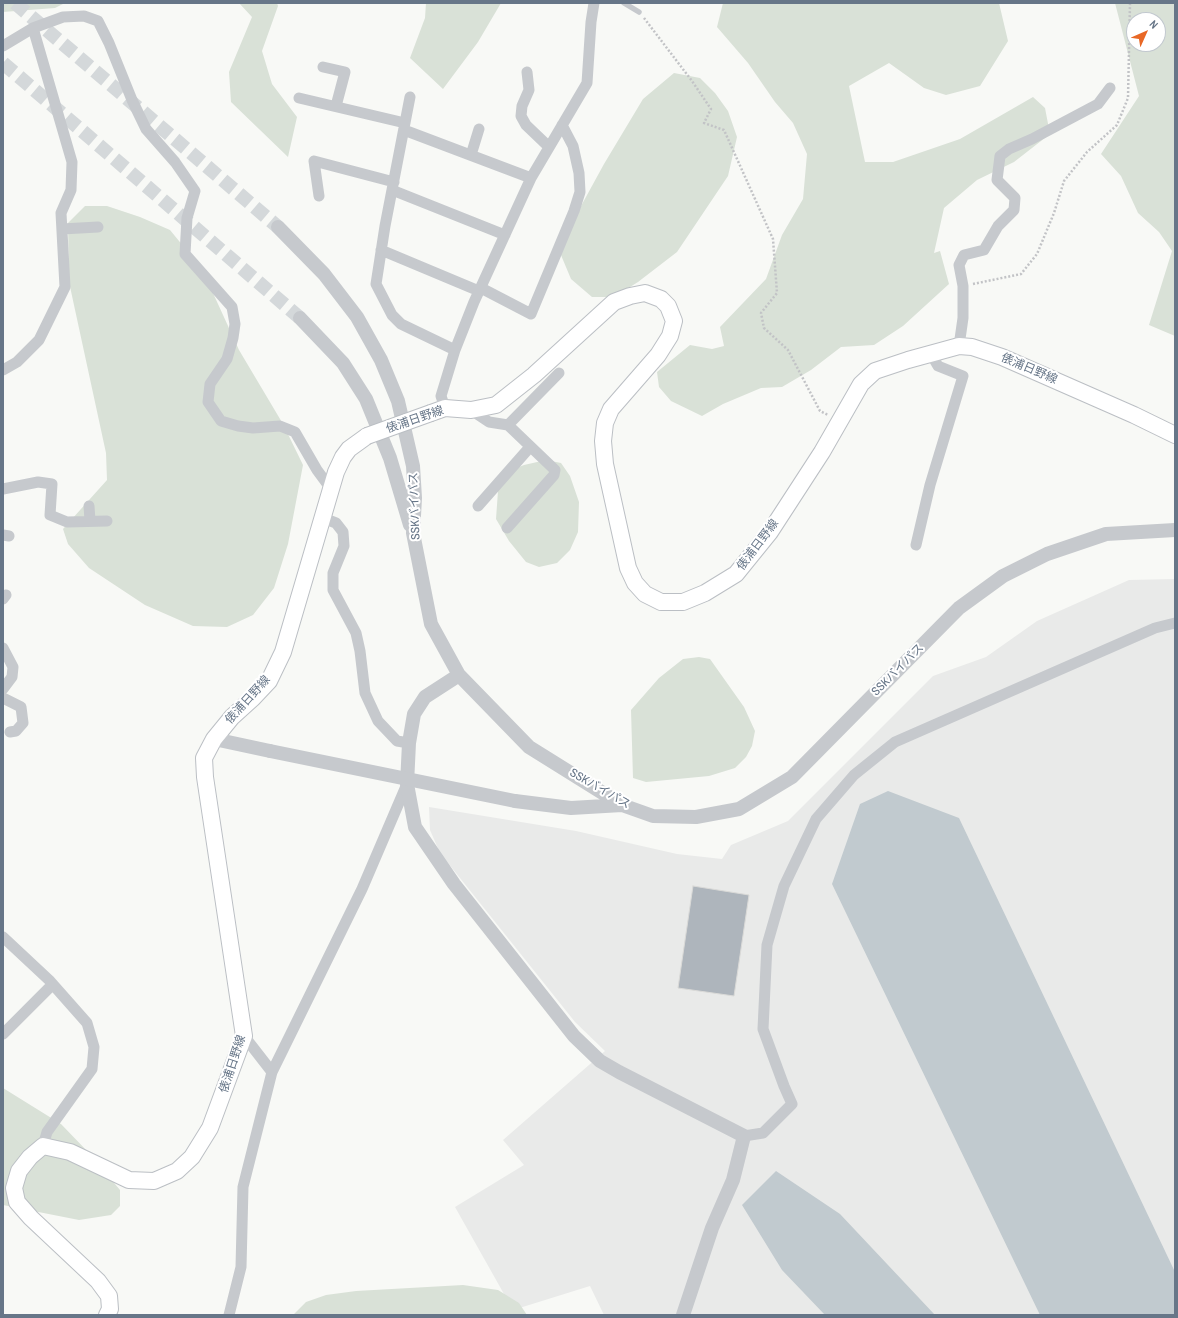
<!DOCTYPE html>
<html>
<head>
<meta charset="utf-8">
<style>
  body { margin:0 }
  #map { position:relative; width:1178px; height:1318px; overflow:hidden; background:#f8f9f6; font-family:"Archivo Narrow",sans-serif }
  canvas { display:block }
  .frame { position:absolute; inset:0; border:4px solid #677688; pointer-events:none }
  .north { position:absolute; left:1126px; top:12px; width:40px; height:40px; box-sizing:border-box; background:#fff; border:1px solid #c2c8cf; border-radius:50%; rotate:45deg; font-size:11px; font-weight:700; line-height:16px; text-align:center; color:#677688 }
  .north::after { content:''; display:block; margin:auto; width:14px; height:18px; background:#e86826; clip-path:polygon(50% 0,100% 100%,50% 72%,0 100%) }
</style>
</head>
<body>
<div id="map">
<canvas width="1178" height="1318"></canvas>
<div class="frame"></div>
<div class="north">N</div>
</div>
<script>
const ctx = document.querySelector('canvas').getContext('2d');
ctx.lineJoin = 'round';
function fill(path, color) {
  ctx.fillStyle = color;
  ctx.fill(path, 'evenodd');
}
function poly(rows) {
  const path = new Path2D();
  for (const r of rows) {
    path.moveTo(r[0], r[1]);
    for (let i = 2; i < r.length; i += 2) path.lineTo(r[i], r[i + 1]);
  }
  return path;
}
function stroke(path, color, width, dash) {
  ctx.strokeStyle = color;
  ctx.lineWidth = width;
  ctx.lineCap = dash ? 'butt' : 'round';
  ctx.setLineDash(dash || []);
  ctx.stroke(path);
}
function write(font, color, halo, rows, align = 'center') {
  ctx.font = font + ' "Archivo Narrow","Noto Sans JP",sans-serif';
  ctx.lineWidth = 4;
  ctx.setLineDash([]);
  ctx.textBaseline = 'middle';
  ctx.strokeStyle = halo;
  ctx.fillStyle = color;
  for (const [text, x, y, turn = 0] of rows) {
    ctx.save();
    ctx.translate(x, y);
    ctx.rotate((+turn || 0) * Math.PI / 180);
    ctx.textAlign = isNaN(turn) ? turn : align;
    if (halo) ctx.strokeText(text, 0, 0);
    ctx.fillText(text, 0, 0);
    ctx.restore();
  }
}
fill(poly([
  [1175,579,1175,1315,604,1315,590,1286,513,1310,455,1207,524,1165,503,1140,605,1051,575,1022,440,853,430,830,429,807,576,831,677,854,722,859,731,845,788,821,933,676,986,657,1037,621,1129,580]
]), '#e9eae9');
fill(poly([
  [3,3,65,3,55,8,3,12],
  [239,3,277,3,278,6,262,51,272,84,297,117,288,157,231,102,229,72,252,17],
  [426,3,501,3,478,42,443,89,410,58,425,18],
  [723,3,999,3,1008,41,980,86,946,95,924,88,889,63,849,86,865,162,893,162,960,139,1033,97,1045,108,1050,134,1014,162,977,180,944,208,934,253,940,251,949,284,903,326,874,345,841,347,811,370,782,387,761,388,723,404,702,416,671,401,659,387,657,372,690,345,712,349,724,346,720,327,766,279,782,235,803,199,807,154,793,123,775,102,748,63,717,27],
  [1115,3,1175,3,1175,336,1149,325,1172,251,1159,232,1138,213,1121,176,1101,154,1139,96],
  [1134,20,1158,20,1158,44,1134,44],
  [674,73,700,78,715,93,728,111,737,137,728,176,677,252,638,282,614,297,592,297,571,279,558,248,604,164,643,99],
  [85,206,107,206,140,217,170,230,202,269,239,350,283,424,303,465,288,544,274,588,253,615,227,627,193,626,145,605,89,568,68,544,63,529,107,480,106,453,69,282,68,223],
  [546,460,561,463,570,476,579,502,578,532,570,550,557,563,539,567,526,562,509,541,496,519,498,491,509,471,524,465],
  [699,657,710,659,744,707,755,731,752,746,746,757,735,768,709,776,646,782,633,778,631,710,659,678,683,659],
  [3,1088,61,1124,89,1153,120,1190,120,1206,111,1215,79,1220,3,1205],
  [463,1285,498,1290,519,1303,527,1315,293,1315,306,1302,326,1295,356,1291]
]), '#d9e1d7');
fill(poly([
  [888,791,959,818,1175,1272,1175,1315,1040,1315,832,884,860,804],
  [776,1171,840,1214,935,1315,825,1315,782,1270,742,1205]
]), '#c1cacf');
const building = poly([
  [693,886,749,895,734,996,678,988,693,886]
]);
fill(building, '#aeb5bc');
stroke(building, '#dadad8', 1);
stroke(poly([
  [15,3,278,227],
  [3,63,300,318]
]), '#d4d8da', 14, [14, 7]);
const secondary = poly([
  [431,413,445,408,471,410,496,405,534,375,614,302,630,296,645,293,661,299,668,306,674,321,670,336,658,355,611,409,605,423,603,441,605,464,628,568,635,583,645,594,661,602,683,602,705,593,736,574,770,532,822,452,861,384,875,371,908,360,959,346,972,347,1002,357,1134,415,1175,435],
  [107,1315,110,1309,109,1296,98,1281,31,1218,17,1202,14,1188,19,1171,30,1157,43,1146,70,1152,129,1180,154,1181,177,1171,192,1157,210,1128,244,1036,205,777,204,758,214,739,232,717,253,698,269,681,283,652,336,472,343,457,349,449,367,436]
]);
stroke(secondary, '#bbbfc4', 18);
stroke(poly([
  [644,18,692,81,711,109,704,123,724,130,773,239,777,293,761,313,764,328,788,350,820,411,828,415],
  [973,284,1021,274,1037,254,1054,213,1064,181,1087,152,1117,125,1128,98,1130,3]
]), '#c2c3c6', 2.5, [2, 2]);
stroke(poly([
  [624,3,639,12]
]), '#c6c9cd', 5.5);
stroke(poly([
  [3,46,33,28,63,17,84,16,98,21,109,43,132,100,146,129,175,162,195,191,187,218,185,254,232,307,235,324,233,338,227,359,210,384,208,402,221,421,238,426,253,428,280,426,295,432,317,470,331,489],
  [323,67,345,72,336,106],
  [527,72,529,90,522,106,521,116,526,125,549,147],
  [410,97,385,226,376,284,392,315,401,324,455,350],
  [299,98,405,123],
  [404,130,531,178],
  [471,155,479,129],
  [392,190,505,235],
  [319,196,314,161,394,182],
  [62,229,98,227],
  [381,250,479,291],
  [481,288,531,314,574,211,580,192,579,173,573,146,562,125],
  [959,346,963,318,963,286,959,265,964,255,984,250,998,226,1014,210,1015,198,997,180,1000,156,1009,149,1032,139,1098,104,1110,88],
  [3,370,17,362,39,340,65,287,61,213,71,190,72,162,33,28],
  [445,408,441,396,455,350,474,302,531,178,587,83,591,22,594,3],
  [471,410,489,422,508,425],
  [3,489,38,482,52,484,50,515,67,522,107,521],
  [89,506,90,521],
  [478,506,530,447],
  [323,518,336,523,343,532,344,546,333,573,333,590,356,633,360,651,365,693,378,721,397,741,409,743],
  [507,528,554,475,555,470,508,425,559,373],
  [3,535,9,536],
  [916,545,930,485,963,376,938,366,931,354],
  [3,599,6,595],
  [3,648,13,667,12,677,3,689],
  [3,698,21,707,23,723,16,731,10,732],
  [3,937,49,980,87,1023,94,1047,92,1069,47,1132,43,1146],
  [3,1034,52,985],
  [244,1036,272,1072],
  [744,1136,763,1133,792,1104,784,1086,763,1029,767,945,784,886,816,819,854,775,895,742,1155,628,1175,623],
  [229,1315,241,1267,243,1187,272,1072,362,889,407,784]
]), '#c6c9cd', 11);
stroke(poly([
  [278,227,324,274,357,317,381,360,398,401,413,466,415,498,413,533,431,624,459,675,529,747,622,805,653,816,696,817,739,809,792,777,959,608,1003,576,1047,554,1106,534,1175,530],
  [300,318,343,363,366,399,390,458,410,525],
  [459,675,425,697,414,714,409,743,407,784,415,827,454,884,574,1036,600,1061,619,1072,744,1136,733,1180,712,1228,683,1315],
  [214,739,270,751],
  [515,801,571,808,622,805]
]), '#c6c9cd', 14);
stroke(secondary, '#fff', 16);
const secondaryBridge = poly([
  [367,436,431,413]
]);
stroke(secondaryBridge, '#bbbfc4', 18, []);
stroke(poly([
  [270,751,515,801]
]), '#c6c9cd', 14);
stroke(secondaryBridge, '#fff', 16);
write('12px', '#677688', '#fff', [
  ["俵浦日野線",1029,369,23],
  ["俵浦日野線",415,420,-19],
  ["SSKバイパス",415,506,-92],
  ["俵浦日野線",758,545,-53],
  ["SSKバイパス",898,670,-45],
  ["俵浦日野線",248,700,-48],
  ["SSKバイパス",600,789,30],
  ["俵浦日野線",233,1064,-72]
]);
</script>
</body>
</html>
